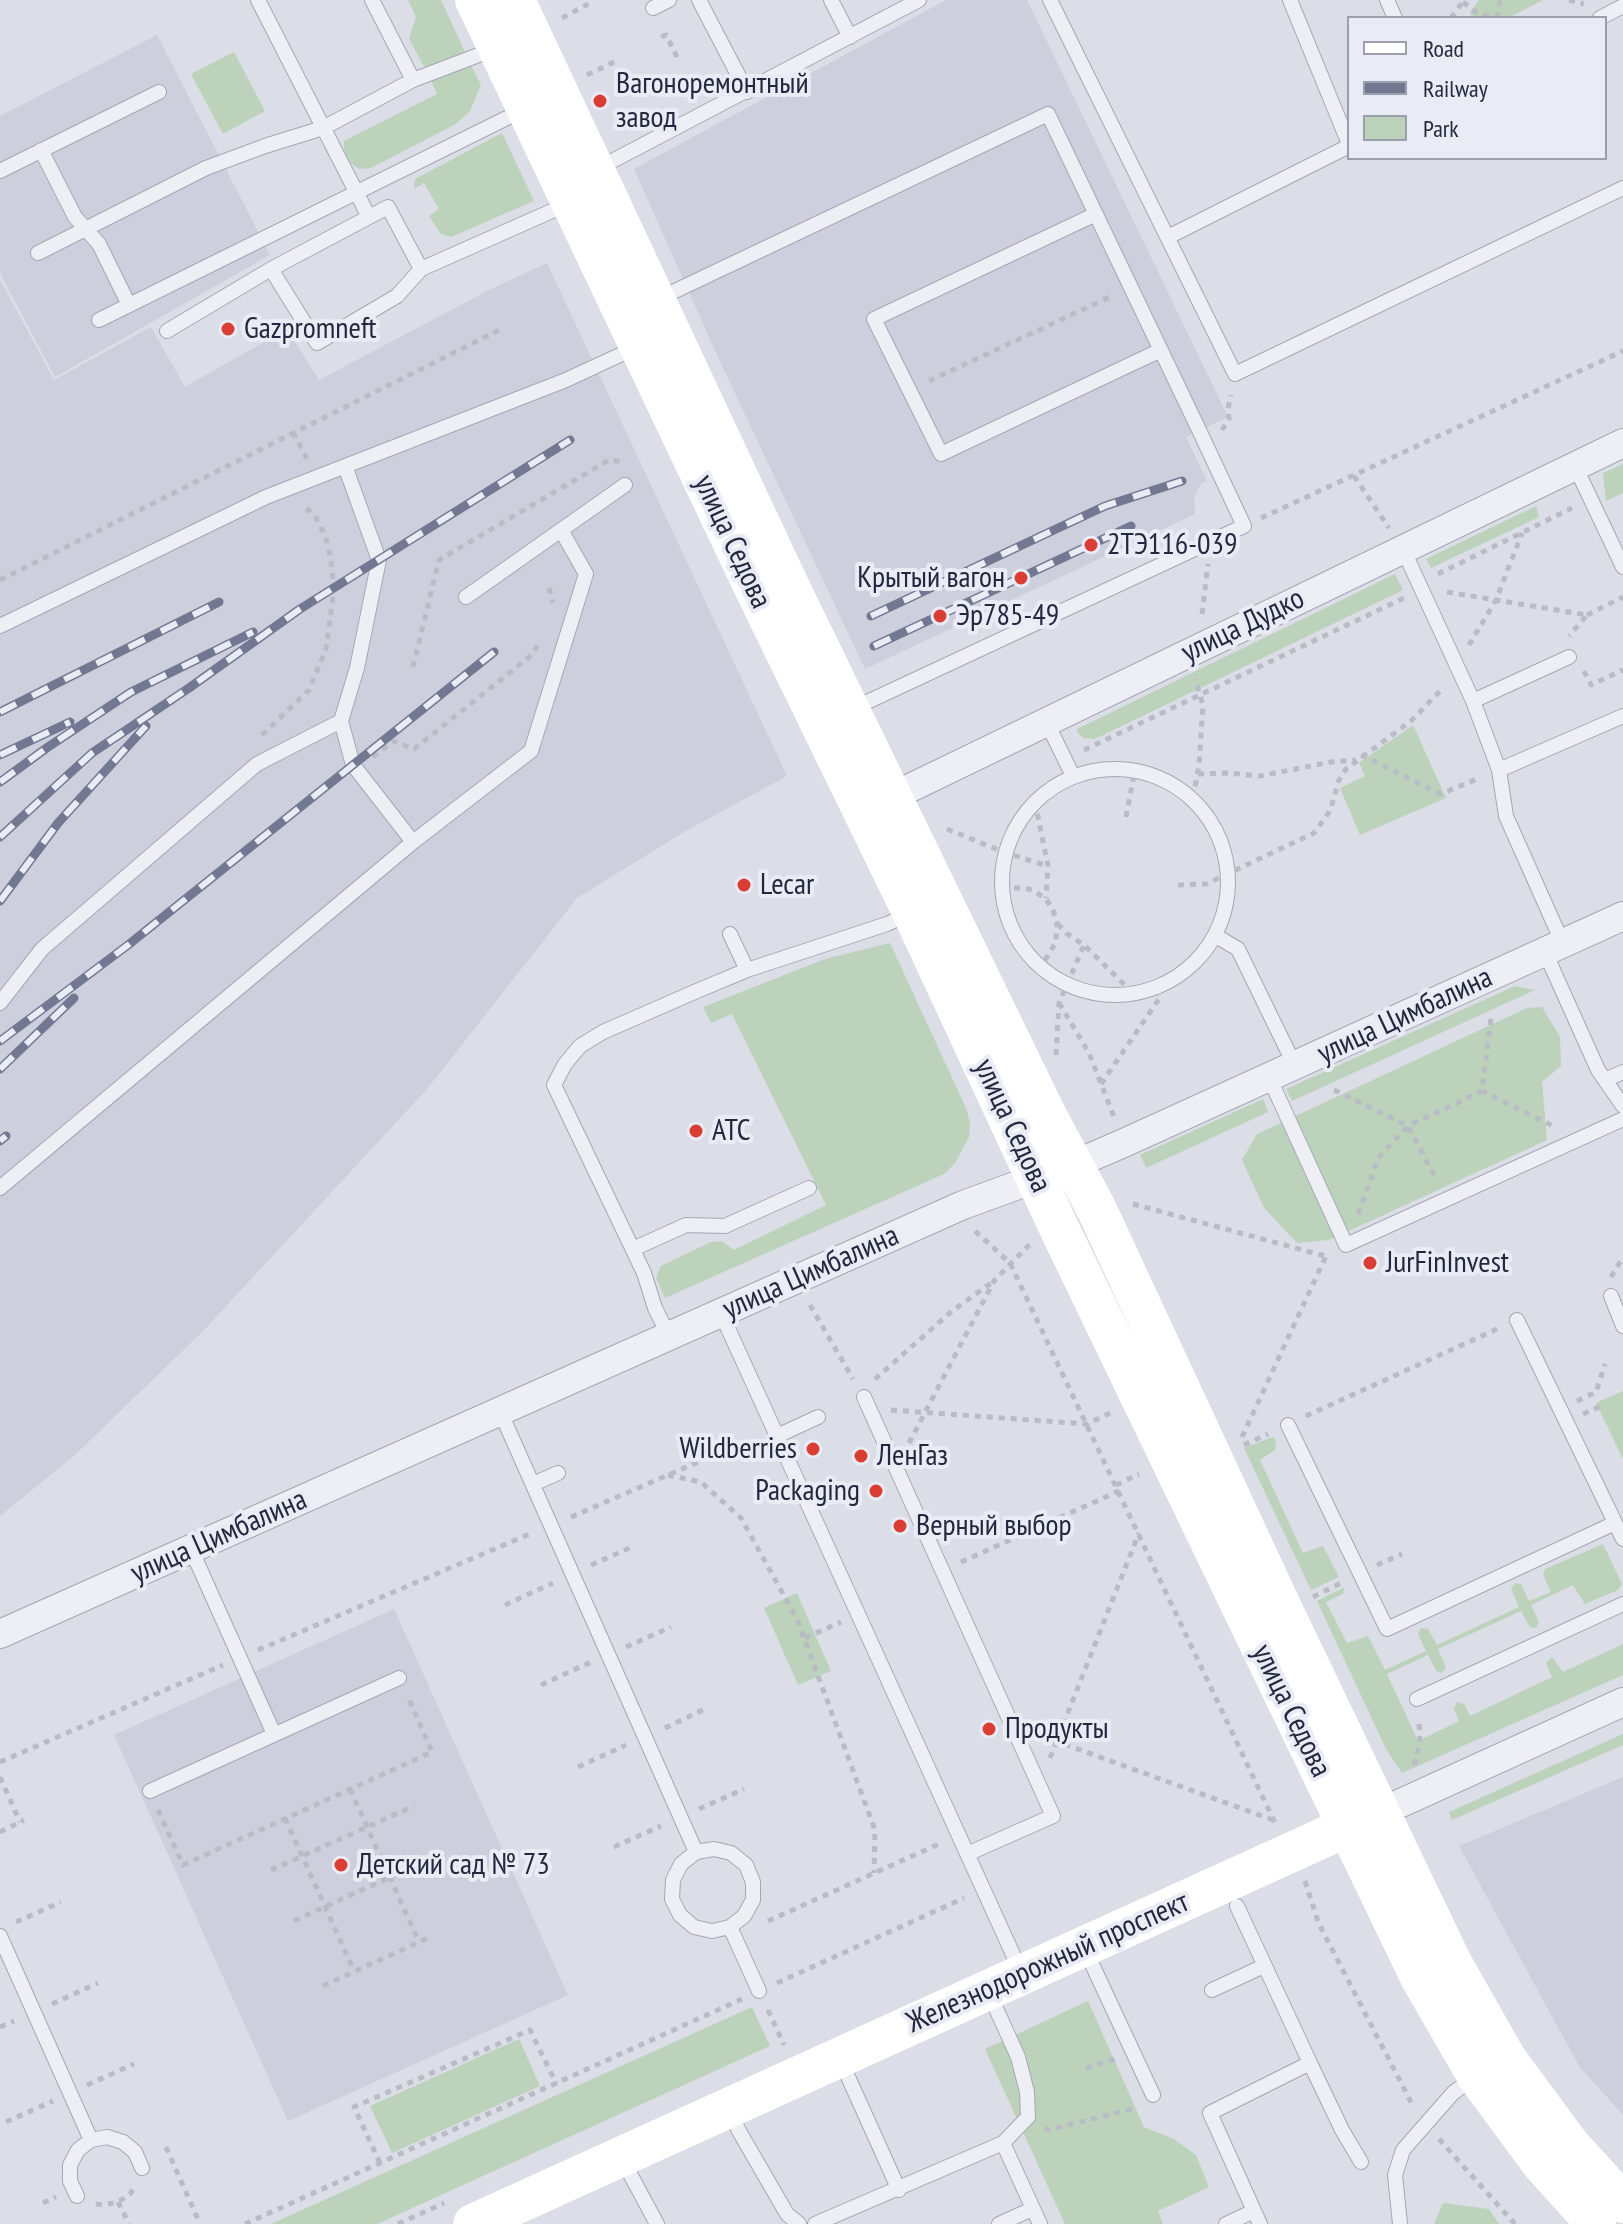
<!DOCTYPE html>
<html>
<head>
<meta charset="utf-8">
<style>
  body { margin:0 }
  #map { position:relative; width:1623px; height:2224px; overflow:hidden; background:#dbdde7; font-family:"PT Sans Narrow",sans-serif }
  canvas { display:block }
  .legend { position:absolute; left:1347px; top:16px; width:260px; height:144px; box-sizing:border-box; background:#eaecf5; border:2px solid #9b9eac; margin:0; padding:10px 14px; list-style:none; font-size:24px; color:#24283e }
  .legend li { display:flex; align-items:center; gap:16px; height:40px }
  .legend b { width:40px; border:2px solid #9b9eac }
</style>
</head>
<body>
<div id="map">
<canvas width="1623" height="2224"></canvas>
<ul class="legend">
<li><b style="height:10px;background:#fff"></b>Road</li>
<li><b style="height:10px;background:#737892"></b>Railway</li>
<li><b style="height:22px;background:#bcd2bb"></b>Park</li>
</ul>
</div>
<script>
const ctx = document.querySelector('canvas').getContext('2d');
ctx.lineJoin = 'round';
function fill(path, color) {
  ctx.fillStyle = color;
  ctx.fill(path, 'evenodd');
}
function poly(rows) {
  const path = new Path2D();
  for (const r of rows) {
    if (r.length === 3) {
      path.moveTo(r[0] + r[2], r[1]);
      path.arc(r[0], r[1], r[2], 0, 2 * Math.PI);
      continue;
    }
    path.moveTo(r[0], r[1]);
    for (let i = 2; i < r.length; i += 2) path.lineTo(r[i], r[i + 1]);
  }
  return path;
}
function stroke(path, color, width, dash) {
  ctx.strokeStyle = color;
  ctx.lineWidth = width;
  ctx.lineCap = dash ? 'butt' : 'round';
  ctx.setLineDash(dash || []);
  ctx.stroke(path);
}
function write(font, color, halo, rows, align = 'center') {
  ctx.font = font + ' "PT Sans Narrow",sans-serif';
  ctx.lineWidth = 8;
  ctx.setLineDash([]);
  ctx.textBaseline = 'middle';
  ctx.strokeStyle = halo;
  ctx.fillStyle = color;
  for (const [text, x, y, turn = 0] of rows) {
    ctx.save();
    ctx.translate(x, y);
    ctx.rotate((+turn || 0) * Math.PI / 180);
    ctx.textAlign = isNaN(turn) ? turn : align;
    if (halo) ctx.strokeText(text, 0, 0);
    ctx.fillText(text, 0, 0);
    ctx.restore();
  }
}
fill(poly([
  [946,0,1027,0,1228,417,1186,437,1207,481,1200,485,1194,497,1195,514,865,669,717,355,634,169],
  [157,35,270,255,55,377,0,273,0,116],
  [547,263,787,776,684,832,577,898,428,1088,204,1330,75,1455,0,1516,0,280,54,380,151,327,185,387,287,329,319,380,491,289],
  [394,1609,568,1995,288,2121,114,1735],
  [1623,1777,1623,2115,1579,2066,1459,1846]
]), '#cdcfdc');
fill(poly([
  [408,0,441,0,466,54,426,70,409,39,416,17],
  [1479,0,1543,0,1508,18,1473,18,1470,13],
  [234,52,265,111,223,134,191,74],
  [470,63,481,85,470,111,456,124,371,168,359,169,349,162,344,154,344,141,437,94,430,78],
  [502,133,534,201,451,237,441,234,429,216,439,209,424,183,414,189,415,179],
  [1623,464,1623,493,1606,501,1603,473],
  [1536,506,1539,517,1431,568,1426,559],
  [1395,574,1403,590,1095,739,1083,738,1077,732,1077,729],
  [1413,725,1446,798,1360,835,1340,788,1365,776,1359,763],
  [890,943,966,1108,970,1123,969,1137,955,1163,944,1174,665,1298,656,1278,661,1266,711,1242,722,1241,734,1250,826,1205,732,1014,711,1023,703,1007,825,959],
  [1515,986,1535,990,1292,1101,1286,1089],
  [1542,1007,1560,1037,1561,1066,1542,1082,1547,1140,1329,1240,1297,1243,1264,1208,1242,1160,1257,1134,1527,1008],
  [1263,1099,1268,1112,1146,1168,1140,1155],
  [1623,1391,1623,1459,1596,1403],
  [1273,1437,1276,1440,1275,1450,1260,1460,1303,1553,1323,1546,1339,1577,1311,1590,1244,1448],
  [1603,1544,1622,1584,1618,1590,1585,1604,1573,1585,1531,1605,1539,1622,1536,1628,1530,1627,1521,1611,1438,1649,1446,1667,1442,1673,1436,1671,1428,1655,1387,1674,1418,1741,1459,1721,1454,1709,1457,1702,1464,1704,1470,1716,1552,1677,1546,1663,1552,1657,1563,1672,1623,1644,1623,1675,1402,1773,1386,1749,1317,1601,1345,1587,1343,1594,1326,1602,1347,1643,1368,1636,1385,1670,1426,1651,1418,1634,1421,1628,1428,1629,1437,1645,1519,1607,1511,1589,1515,1583,1521,1584,1529,1601,1551,1592,1543,1575,1545,1569],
  [797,1593,831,1671,798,1685,764,1608],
  [1623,1734,1623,1745,1452,1820,1449,1812],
  [1088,2001,1144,2127,1174,2139,1196,2155,1209,2187,1158,2211,1163,2224,1065,2224,985,2049],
  [752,2007,770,2046,377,2224,271,2224],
  [519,2039,540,2086,392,2153,370,2106],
  [1443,2203,1489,2209,1499,2224,1434,2224]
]), '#bcd2bb');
const lane = poly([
  [372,0,413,80],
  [699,0,747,92],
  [831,0,850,37],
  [1050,0,1235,374,1623,188],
  [1290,0,1349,144],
  [1387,0,1395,18],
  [653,8,669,0],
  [1600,18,1623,6],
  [41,150,75,217,99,244,129,305],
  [597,169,919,0],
  [0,171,159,92],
  [1096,214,874,319,941,454,1161,350],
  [369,217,388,207,421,269],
  [1168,237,1349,146],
  [38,253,206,168,265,146,323,128,413,80,497,48],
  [271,269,317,343,397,296,421,269,570,203],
  [658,299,1048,114,1199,430,1244,526,850,710],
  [99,320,525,109],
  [167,331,271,269,369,217,258,0],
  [345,466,379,560,357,668,341,721,353,765,413,842],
  [1575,466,1623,567],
  [1403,549,1473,701,1499,770,1506,816,1563,944],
  [466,597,625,485],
  [0,626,266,497,566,380,637,347],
  [1473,701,1569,657],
  [1046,721,1073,776],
  [1115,882,113],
  [1499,770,1623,716],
  [730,934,747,970],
  [1216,936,1238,949,1295,1066],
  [1545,952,1598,1070,1623,1106],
  [0,1003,42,949,257,764,341,721],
  [1269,1077,1346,1245,1623,1119],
  [1605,1080,1623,1072],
  [0,1188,413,842,531,751,586,574,561,530],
  [633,1249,686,1225,725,1226,809,1188],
  [1611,1296,1623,1326],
  [721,1313,1021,1972],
  [1517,1320,1623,1539],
  [669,1336,655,1308,644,1273,554,1085,565,1064,580,1046,603,1032,699,990,747,970,887,924,909,914],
  [864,1397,1053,1816,967,1854],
  [500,1411,696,1852],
  [1288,1425,1387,1629,1615,1523],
  [777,1436,818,1417],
  [533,1484,558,1473],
  [191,1549,274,1734],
  [1417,1699,1623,1604],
  [150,1791,399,1678],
  [1237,1906,1310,2063,1210,2113,1260,2224],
  [730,1927,712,1931,694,1927,680,1915,672,1899,673,1880,681,1864,696,1852,714,1849,731,1853,746,1865,753,1882,753,1900,744,1916,730,1927,759,1991],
  [0,1936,91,2140],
  [1084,1947,1153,2095],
  [1212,1990,1264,1966],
  [989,1993,1018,2057,1027,2092,1028,2117,1003,2143],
  [840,2059,899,2190],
  [1310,2063,1342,2130,1361,2162],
  [729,2109,739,2131,787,2214,799,2224],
  [621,2157,657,2224],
  [77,2196,70,2181,70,2165,78,2150,91,2140,107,2137,123,2142,135,2152,142,2168],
  [815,2224,1003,2143,1040,2224],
  [999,2224,1032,2209],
  [1226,2224,1254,2211],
  [1400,2224,1395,2175,1403,2150,1453,2093,1476,2076]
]);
const street = poly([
  [875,805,1623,443],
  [0,1634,963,1205,1073,1165,1126,1142,1623,916],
  [1379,1813,1623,1702]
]);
stroke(lane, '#a4a7b4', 16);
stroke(street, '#a4a7b4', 30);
stroke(poly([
  [1569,0,1584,4],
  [1463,2,1476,12,1492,18],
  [562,18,590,3],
  [1451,18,1464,0],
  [1497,18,1500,0],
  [661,37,666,35,677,57],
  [587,75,618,60],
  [929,381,1112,296],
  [1222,430,1229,419,1228,409,1231,395],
  [293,432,307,459],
  [1354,476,1389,528],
  [1261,518,1623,351],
  [1438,574,1572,508],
  [0,580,499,330],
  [549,588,553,603],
  [1447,592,1587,615,1569,636],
  [1202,614,1208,564],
  [1587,615,1623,597],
  [1469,645,1496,600,1522,533],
  [413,667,439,560,609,460,624,462],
  [1584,671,1591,685,1623,670],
  [262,735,309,690,326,649,334,589,331,561,326,537,315,516,304,506],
  [1084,750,1404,598],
  [1361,755,1440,794,1480,778],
  [373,757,393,741,414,749,533,654,539,642],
  [1198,774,1228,773,1260,776,1331,762,1356,760],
  [1193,798,1199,765,1203,705,1195,679],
  [1035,802,1048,866,1046,898],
  [1126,817,1135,769],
  [947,829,1006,853,1048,866],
  [1178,885,1206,884,1314,833,1330,811,1339,780,1346,769,1411,721,1443,688],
  [1002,888,1023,888,1033,890,1046,899,1053,910,1057,923,1056,942,1041,967],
  [1058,924,1066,933,1084,945,1133,993],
  [1059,1003,1089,1053,1114,1117],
  [1491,1019,1482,1091,1553,1126],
  [1056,1055,1059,1003,1084,945],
  [1101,1084,1159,999,1160,986],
  [1334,1090,1408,1126,1437,1181],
  [1133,1204,1325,1256],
  [1358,1214,1379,1157,1408,1126,1482,1091],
  [975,1231,1010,1263,1275,1823],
  [1611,1277,1623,1257],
  [810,1305,853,1379],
  [875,1379,952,1311,994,1281],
  [1577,1401,1596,1392,1605,1364],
  [891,1410,1087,1424,1110,1413],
  [1583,1414,1601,1406],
  [1306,1416,1497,1329],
  [1242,1437,1327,1254],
  [909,1443,994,1281,1030,1244],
  [1244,1445,1268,1434],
  [668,1475,701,1482,741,1518,797,1619,875,1830,874,1873],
  [1116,1485,1139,1474],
  [571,1517,712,1456,758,1442],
  [961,1562,1119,1491],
  [591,1565,634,1546],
  [1377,1565,1402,1554],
  [1313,1597,1343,1582],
  [505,1605,553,1583],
  [805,1638,841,1622],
  [626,1647,671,1627],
  [258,1650,532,1533],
  [541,1685,591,1662],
  [665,1728,707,1708],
  [1042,1736,1273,1820],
  [1050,1758,1139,1533],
  [0,1762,223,1665],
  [1414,1765,1420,1743,1419,1720],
  [578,1767,626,1745],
  [0,1777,20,1822],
  [350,1789,419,1942],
  [699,1809,744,1789],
  [158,1810,183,1865,432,1752,408,1697],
  [285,1818,354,1971],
  [0,1832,24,1820],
  [614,1847,661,1826],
  [271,1870,414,1806],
  [1305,1881,1318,1922,1413,2106],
  [294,1921,421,1863],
  [768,1921,941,1843],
  [16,1922,61,1902],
  [777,1983,964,1898],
  [323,1986,428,1938],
  [52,2004,98,1983],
  [768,2010,784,2045],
  [0,2027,14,2021],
  [1086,2068,1116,2059],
  [87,2085,134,2064],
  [6,2122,53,2101],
  [1045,2128,1048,2130,1136,2108],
  [1439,2139,1515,2224],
  [166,2147,200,2224],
  [380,2163,354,2107,530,2030,556,2083],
  [118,2202,129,2224],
  [43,2203,56,2197],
  [96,2204,104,2205,118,2202,130,2194,135,2186],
  [245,2224,742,1999],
  [398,2224,444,2203]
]), '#b9bbc5', 5, [6, 6]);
stroke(lane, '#eeeff5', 14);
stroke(street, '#eeeff5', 28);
stroke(poly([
  [475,0,756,592,912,912,1059,1228,1421,1979,1477,2076,1542,2164,1596,2224],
  [515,0,786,579,1046,1114,1097,1210,1280,1604,1451,1961,1506,2058,1570,2145,1623,2203],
  [473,2224,1369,1817]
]), '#fff', 40);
const rail = poly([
  [871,616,1105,506,1182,481],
  [874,646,1131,526],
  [0,712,219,602],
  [0,755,70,722],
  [0,782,48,747,131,692,253,632],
  [0,837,92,753,189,688,300,609,570,440],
  [0,901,58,823,146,726],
  [0,1041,128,945,494,652],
  [0,1069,74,998],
  [0,1141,6,1136]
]);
stroke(rail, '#737892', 9);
stroke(rail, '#eaecf5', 6, [18]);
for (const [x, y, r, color] of [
  [600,101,8,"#d93d33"],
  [228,329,8,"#d93d33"],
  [1091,545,8,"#d93d33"],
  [1021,578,8,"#d93d33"],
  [940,616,8,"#d93d33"],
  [744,885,8,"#d93d33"],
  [696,1131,8,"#d93d33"],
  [1370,1263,8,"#d93d33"],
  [813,1449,8,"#d93d33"],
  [861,1456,8,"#d93d33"],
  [876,1491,8,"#d93d33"],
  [900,1526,8,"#d93d33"],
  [989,1729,8,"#d93d33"],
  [341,1865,8,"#d93d33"]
]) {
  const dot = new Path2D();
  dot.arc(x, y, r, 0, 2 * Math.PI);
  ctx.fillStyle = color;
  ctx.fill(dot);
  stroke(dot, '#eaecf5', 3);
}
write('30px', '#24283e', '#eaecf5', [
  ["Вагоноремонтный",616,84],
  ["завод",616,118],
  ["Gazpromneft",244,329],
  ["2ТЭ116-039",1107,545],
  ["Крытый вагон",1005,578,"right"],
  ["Эр785-49",956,616],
  ["Lecar",760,885],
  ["АТС",712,1131],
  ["JurFinInvest",1386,1263],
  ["Wildberries",797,1449,"right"],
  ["ЛенГаз",877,1456],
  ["Packaging",860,1491,"right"],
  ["Верный выбор",916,1526],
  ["Продукты",1005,1729],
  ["Детский сад № 73",357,1865]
], 'left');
write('30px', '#24283e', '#eaecf5', [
  ["улица Седова",732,542,65],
  ["улица Дудко",1243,626,-26],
  ["улица Цимбалина",1405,1016,-25],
  ["улица Седова",1012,1126,65],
  ["улица Цимбалина",811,1273,-24],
  ["улица Цимбалина",219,1537,-24],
  ["улица Седова",1291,1711,64],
  ["Железнодорожный проспект",1048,1963,-24]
]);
</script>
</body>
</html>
